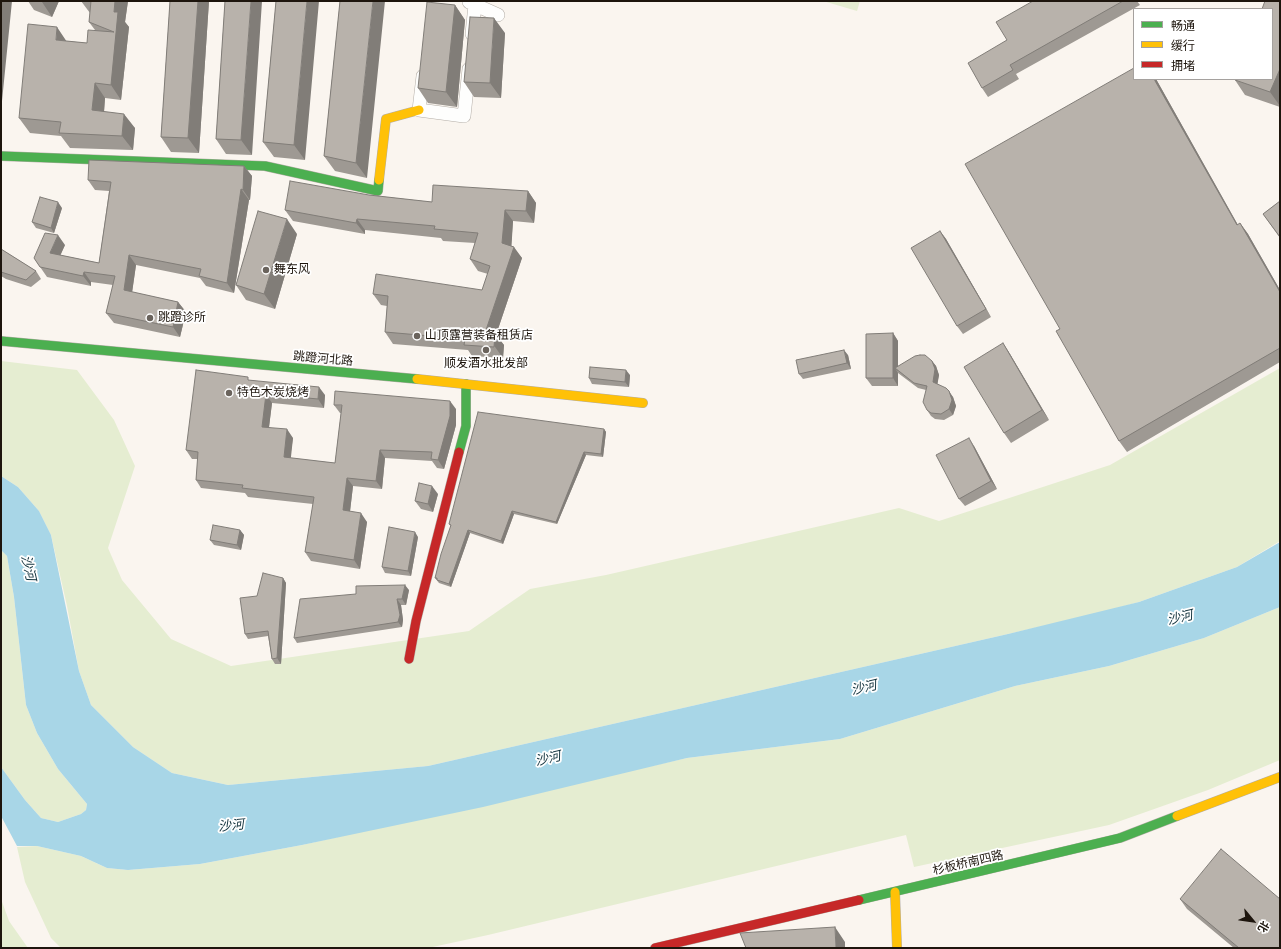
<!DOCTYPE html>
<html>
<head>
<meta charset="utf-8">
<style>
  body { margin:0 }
  #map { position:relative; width:1281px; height:949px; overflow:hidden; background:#faf5ef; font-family:"IBM Plex Sans","Noto Sans SC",sans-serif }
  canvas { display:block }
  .frame { position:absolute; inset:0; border:2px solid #1d150d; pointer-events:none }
  .legend { position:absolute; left:1133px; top:8px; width:140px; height:72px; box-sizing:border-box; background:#fff; border:1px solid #a5a19e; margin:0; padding:5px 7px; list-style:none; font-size:12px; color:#1d150d }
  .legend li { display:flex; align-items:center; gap:8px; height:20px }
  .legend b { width:20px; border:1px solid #a5a19e }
  .north { position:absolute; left:1233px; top:901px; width:40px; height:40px; -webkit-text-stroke:3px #fff; paint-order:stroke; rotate:119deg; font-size:11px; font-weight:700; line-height:16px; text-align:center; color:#1d150d }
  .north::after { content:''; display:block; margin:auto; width:14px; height:18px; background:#1d150d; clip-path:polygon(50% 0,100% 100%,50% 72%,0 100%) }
</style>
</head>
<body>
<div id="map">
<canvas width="1281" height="949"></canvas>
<div class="frame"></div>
<ul class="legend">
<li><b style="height:5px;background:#4caf50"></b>畅通</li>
<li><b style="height:5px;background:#ffc107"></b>缓行</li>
<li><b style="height:5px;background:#c62828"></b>拥堵</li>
</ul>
<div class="north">北</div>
</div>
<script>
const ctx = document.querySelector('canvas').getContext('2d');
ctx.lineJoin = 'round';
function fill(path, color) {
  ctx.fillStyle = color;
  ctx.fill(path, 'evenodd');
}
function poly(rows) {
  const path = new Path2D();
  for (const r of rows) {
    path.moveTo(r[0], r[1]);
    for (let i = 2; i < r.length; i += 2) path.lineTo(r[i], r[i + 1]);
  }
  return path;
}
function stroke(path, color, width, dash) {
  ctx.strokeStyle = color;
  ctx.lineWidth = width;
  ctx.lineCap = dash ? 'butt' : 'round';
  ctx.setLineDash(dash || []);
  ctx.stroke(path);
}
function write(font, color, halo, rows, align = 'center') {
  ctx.font = font + ' "IBM Plex Sans","Noto Sans SC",sans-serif';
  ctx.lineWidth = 3.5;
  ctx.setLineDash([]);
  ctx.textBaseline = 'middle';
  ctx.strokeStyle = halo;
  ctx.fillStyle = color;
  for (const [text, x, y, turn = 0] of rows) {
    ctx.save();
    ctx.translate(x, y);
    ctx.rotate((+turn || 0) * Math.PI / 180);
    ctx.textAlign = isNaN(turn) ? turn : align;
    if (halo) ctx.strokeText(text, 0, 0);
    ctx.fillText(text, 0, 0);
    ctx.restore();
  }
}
fill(poly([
  [823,1,860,1,857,11],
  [1,361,77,370,114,420,135,466,108,548,122,580,171,639,231,666,469,631,530,589,606,575,899,508,939,521,1110,465,1280,368,1280,541,1237,567,1139,602,1096,614,428,766,228,785,172,773,133,747,91,705,79,671,67,606,51,535,39,511,18,487,1,476],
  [1,550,7,556,14,597,26,705,37,733,58,769,87,804,86,810,81,814,58,822,41,818,25,800,1,767],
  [1280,607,1280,760,1208,790,1109,825,914,867,906,835,488,935,428,948,61,948,51,938,25,882,17,847,37,846,81,856,107,868,128,870,200,864,302,845,687,758,840,739,1015,686,1109,666,1204,638],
  [1,899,9,921,28,948,1,948]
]), '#e5edd1');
fill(poly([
  [1,476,18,487,39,511,51,535,79,671,91,705,133,747,172,773,228,785,428,766,1008,634,1139,602,1237,567,1280,542,1280,607,1204,638,1109,666,1015,686,840,739,687,758,483,807,302,845,200,864,128,870,107,868,81,856,37,846,17,846,1,816,1,767,25,800,41,818,58,822,81,814,86,810,87,804,58,769,37,733,26,705,14,597,7,556,1,550]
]), '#a8d6e7');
const street = poly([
  [469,2,498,15],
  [472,34,475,5],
  [423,76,419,110,464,116,469,69]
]);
const fast = poly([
  [1,156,265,166,378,191,379,180],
  [1,341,417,379],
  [459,452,466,426,466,384],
  [859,900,1120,838,1177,816]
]);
const slow = poly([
  [379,180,386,119,419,110],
  [417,379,643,403],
  [1177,816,1280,777],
  [895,892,897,948]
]);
const jam = poly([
  [409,659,416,621,459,452],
  [655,948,859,900]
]);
stroke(street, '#b3ada6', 14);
stroke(fast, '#b3ada6', 10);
stroke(slow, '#b3ada6', 10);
stroke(jam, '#b3ada6', 10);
stroke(street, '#fefefd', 13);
stroke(fast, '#4caf50', 9);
stroke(slow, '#ffc107', 9);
stroke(jam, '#c62828', 9);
fill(poly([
  [28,1,59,1,52,17,34,10],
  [81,1,128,1,125,22,129,27,121,100,105,98,104,112,135,128,133,150,70,148,61,136,30,133,19,118,67,41,87,43,95,30,89,22,90,13],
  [170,1,209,1,199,153,171,152,161,137],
  [225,1,252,155,226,154,216,139],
  [276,1,305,160,274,157,263,142],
  [340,1,367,178,335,171,324,156],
  [1033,1,1137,1,1140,5,1016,74,1019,79,988,97,982,88,1007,40],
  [1280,1,1280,107,1245,95,1235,80],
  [455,5,465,20,457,107,428,103,418,88],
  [505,33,501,98,474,97,464,82],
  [1156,79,1238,225,1240,223,1248,234,1280,290,1280,362,1127,452,1119,441,1060,329],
  [244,166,252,176,250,200,249,200,234,293,206,286,200,278,136,265,132,292,178,302,186,312,180,337,114,323,106,313,113,285,91,282,91,286,47,277,34,258,65,245,60,255,99,263,109,191,95,190,88,180],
  [528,191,536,203,534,223,513,221,511,246,522,258,496,335,504,345,503,358,472,356,468,350,393,344,385,332,387,306,381,305,373,294,482,290,488,274,478,271,470,259,475,243,443,241,441,238,365,230,365,234,293,221,285,210,369,195,432,202],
  [1280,201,1280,238,1263,214],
  [62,208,54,233,36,228,32,222],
  [940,231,946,239,991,317,963,334,957,326],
  [297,234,275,309,246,300,236,285],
  [1,249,36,271,41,279,31,287,6,279,1,276],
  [893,333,898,341,898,366,932,361,936,366,939,375,937,384,953,397,956,406,953,415,944,420,935,419,931,416,927,410,926,390,918,388,898,373,898,386,872,386,866,378],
  [1003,343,1010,354,1049,420,1011,443,1004,433],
  [848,355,851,369,803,379,799,374],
  [630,375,629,387,592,384,589,378],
  [251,380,325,395,324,408,272,403,269,427,293,438,290,458,335,463,341,413,340,413,334,405,456,409,456,425,444,469,437,468,432,461,385,458,382,489,353,486,350,512,367,522,360,569,311,561,305,552,313,504,248,497,245,493,201,488,196,480,198,459,192,459,186,450],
  [604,429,606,432,603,457,586,455,557,524,514,514,503,544,470,533,451,587,439,583,435,578,451,526,449,524],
  [974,446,997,489,965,506,959,499],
  [438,494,433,512,421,509,415,501],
  [240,530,244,535,241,550,214,545,210,540],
  [418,537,411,576,385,573,382,567],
  [283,578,286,583,281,664,275,664,272,659,268,636,248,639,245,634,257,596],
  [409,590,406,605,401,605,403,620,402,627,297,643,294,638],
  [1180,899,1280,948,1234,948,1187,909]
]), '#9e9993');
fill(poly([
  [1,1,12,1,1,111],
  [42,1,59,1,52,17,42,2],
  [115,1,128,1,125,22,129,27,121,100,111,85,114,12],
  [198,1,209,1,199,153,188,138],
  [251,1,262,1,252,155,241,140],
  [307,1,319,1,305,160,294,145],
  [373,1,385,1,367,178,356,163],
  [455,5,465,20,457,107,446,92],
  [494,18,505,33,501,98,490,83],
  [57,27,67,42,56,40],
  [1280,69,1280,106,1270,92],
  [1154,79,1156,79,1244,236,1237,225],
  [95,83,105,98,103,125,92,110],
  [124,114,135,128,133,150,122,136],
  [244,166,252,176,250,200,243,190],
  [241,189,249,200,234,293,227,283],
  [528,191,536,203,534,223,526,211],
  [58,202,62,208,54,233,51,228],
  [505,210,513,221,511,254,502,243],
  [287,219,297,234,275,309,264,294],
  [357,219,365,230,365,234,356,223],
  [1240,223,1248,234,1280,290,1280,292],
  [940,231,946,239,991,317,986,309],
  [58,235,65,245,57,263,50,253],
  [514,247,522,258,496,335,504,345,503,358,485,333],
  [129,255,136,265,131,300,124,290],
  [84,272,91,282,91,286,83,276],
  [178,302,186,312,180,337,173,327],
  [893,333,898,341,898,371,895,368,898,373,898,386,893,378],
  [1003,343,1010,354,1049,420,1042,410],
  [844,350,848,355,851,369,847,363],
  [932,361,936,366,939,375,937,387,933,382],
  [626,370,630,375,629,387,625,382],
  [319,387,325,395,324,408,318,399],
  [949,391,953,397,956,406,953,415,949,409],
  [266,394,272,403,268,435,262,427],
  [450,401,456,409,456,425,444,469,438,460],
  [287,429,293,438,290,466,284,457],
  [604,429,606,432,603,457,601,454],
  [969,438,974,446,997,489,991,481],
  [380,450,385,458,382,489,376,481],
  [584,452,586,455,557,524,556,522],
  [347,478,353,486,349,519,343,510],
  [432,486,438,494,433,512,428,504],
  [512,511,514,514,503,544,501,541],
  [361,513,367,522,360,569,354,560],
  [240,530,244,535,241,550,237,545],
  [468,530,470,533,451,587,449,584],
  [415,532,418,537,411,576,408,571],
  [283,578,286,583,281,664,277,658],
  [405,585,409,590,406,605,402,599],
  [397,599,401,605,403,620,402,627,398,622],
  [835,927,845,942,845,948,836,948]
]), '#817d78');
const building = poly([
  [91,1,115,1,114,12,118,12,111,85,95,83,92,110,124,114,122,136,59,133,61,122,19,118,28,24,57,27,56,40,87,43,88,30,114,32,89,22,91,1],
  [170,1,198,1,188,138,161,137,170,1],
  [225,1,251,1,241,140,216,139,225,1],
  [276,1,307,1,294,145,263,142,276,1],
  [340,1,373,1,356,163,324,156,340,1],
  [1033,1,1123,1,1010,65,1013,70,982,88,968,63,1007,40,996,22,1033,1],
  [1265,1,1280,1,1280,69,1270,92,1235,80,1235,79,1272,79,1272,9,1262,9,1265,1],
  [427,2,455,5,446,92,418,88,427,2],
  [470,17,494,18,490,83,464,82,470,17],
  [1134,68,1134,79,1154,79,1237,225,1240,223,1280,292,1280,348,1119,441,1056,331,1060,329,965,164,1134,68],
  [89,160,244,166,243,190,241,189,227,283,199,276,201,269,129,255,124,290,178,302,173,327,106,313,115,276,84,272,83,276,40,267,34,258,45,233,58,235,50,253,99,263,111,182,88,180,89,160],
  [290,181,369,195,432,202,433,185,528,191,526,211,505,210,502,243,514,247,485,333,495,334,494,347,464,345,465,339,385,332,388,296,373,294,376,274,482,290,490,266,470,259,478,233,434,229,435,226,357,219,356,223,285,210,290,181],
  [40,197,58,202,51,228,32,222,40,197],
  [1280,201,1280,237,1263,214,1280,201],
  [258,211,287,219,264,294,236,285,258,211],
  [940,231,986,309,957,326,911,248,940,231],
  [1,249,36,271,26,280,1,272,1,249],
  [893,333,893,378,866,378,866,334,893,333],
  [1003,343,1042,410,1004,433,964,367,1003,343],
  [844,350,847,363,799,374,796,360,844,350],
  [920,355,925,355,932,361,935,369,933,382,946,388,949,391,952,400,949,409,941,414,931,413,927,410,923,402,927,386,914,383,895,368,915,356,920,355],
  [590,367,626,370,625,382,589,378,590,367],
  [196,370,248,377,248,380,319,387,318,399,266,394,262,427,287,429,284,457,335,463,342,405,334,405,335,391,450,401,450,416,438,460,431,459,432,452,380,450,376,481,347,478,343,510,361,513,354,560,305,552,314,497,242,488,243,485,196,480,198,452,186,450,196,370],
  [478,412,604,429,601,454,584,452,556,522,512,511,501,541,468,530,449,584,437,580,437,578,435,578,441,554,451,525,449,524,478,412],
  [969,438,991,481,959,499,936,455,969,438],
  [419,483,432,486,428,504,415,501,419,483],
  [213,525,240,530,237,545,210,540,213,525],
  [389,527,415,532,408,571,382,567,389,527],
  [263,573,283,578,277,658,272,659,268,631,245,634,240,598,257,596,263,573],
  [405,585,402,599,397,599,400,615,398,622,294,638,300,599,356,594,356,586,405,585],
  [1221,849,1280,899,1280,948,1239,948,1180,899,1221,849],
  [835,927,836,948,746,948,740,933,835,927]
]);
fill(building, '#b8b2ab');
stroke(building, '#817d78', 1);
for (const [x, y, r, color] of [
  [266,270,4,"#6a635c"],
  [150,318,4,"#6a635c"],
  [417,336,4,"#6a635c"],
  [486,350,4,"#6a635c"],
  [229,393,4,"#6a635c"]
]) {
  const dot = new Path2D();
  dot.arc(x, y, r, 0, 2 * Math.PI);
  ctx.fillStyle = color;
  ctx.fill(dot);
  stroke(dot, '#fff', 1.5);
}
write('12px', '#1d150d', '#fff', [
  ["舞东风",274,270],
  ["跳蹬诊所",158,318],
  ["山顶露营装备租赁店",425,336],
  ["顺发酒水批发部",486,364,"center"],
  ["特色木炭烧烤",237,393]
], 'left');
write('12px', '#1d150d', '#fff', [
  ["跳蹬河北路",323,359,5],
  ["杉板桥南四路",968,863,-13]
]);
write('italic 13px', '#0f303b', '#fff', [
  ["沙河",28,568,77],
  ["沙河",1180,618,-13],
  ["沙河",864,688,-13],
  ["沙河",548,759,-13],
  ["沙河",231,826,-6]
]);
</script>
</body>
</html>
